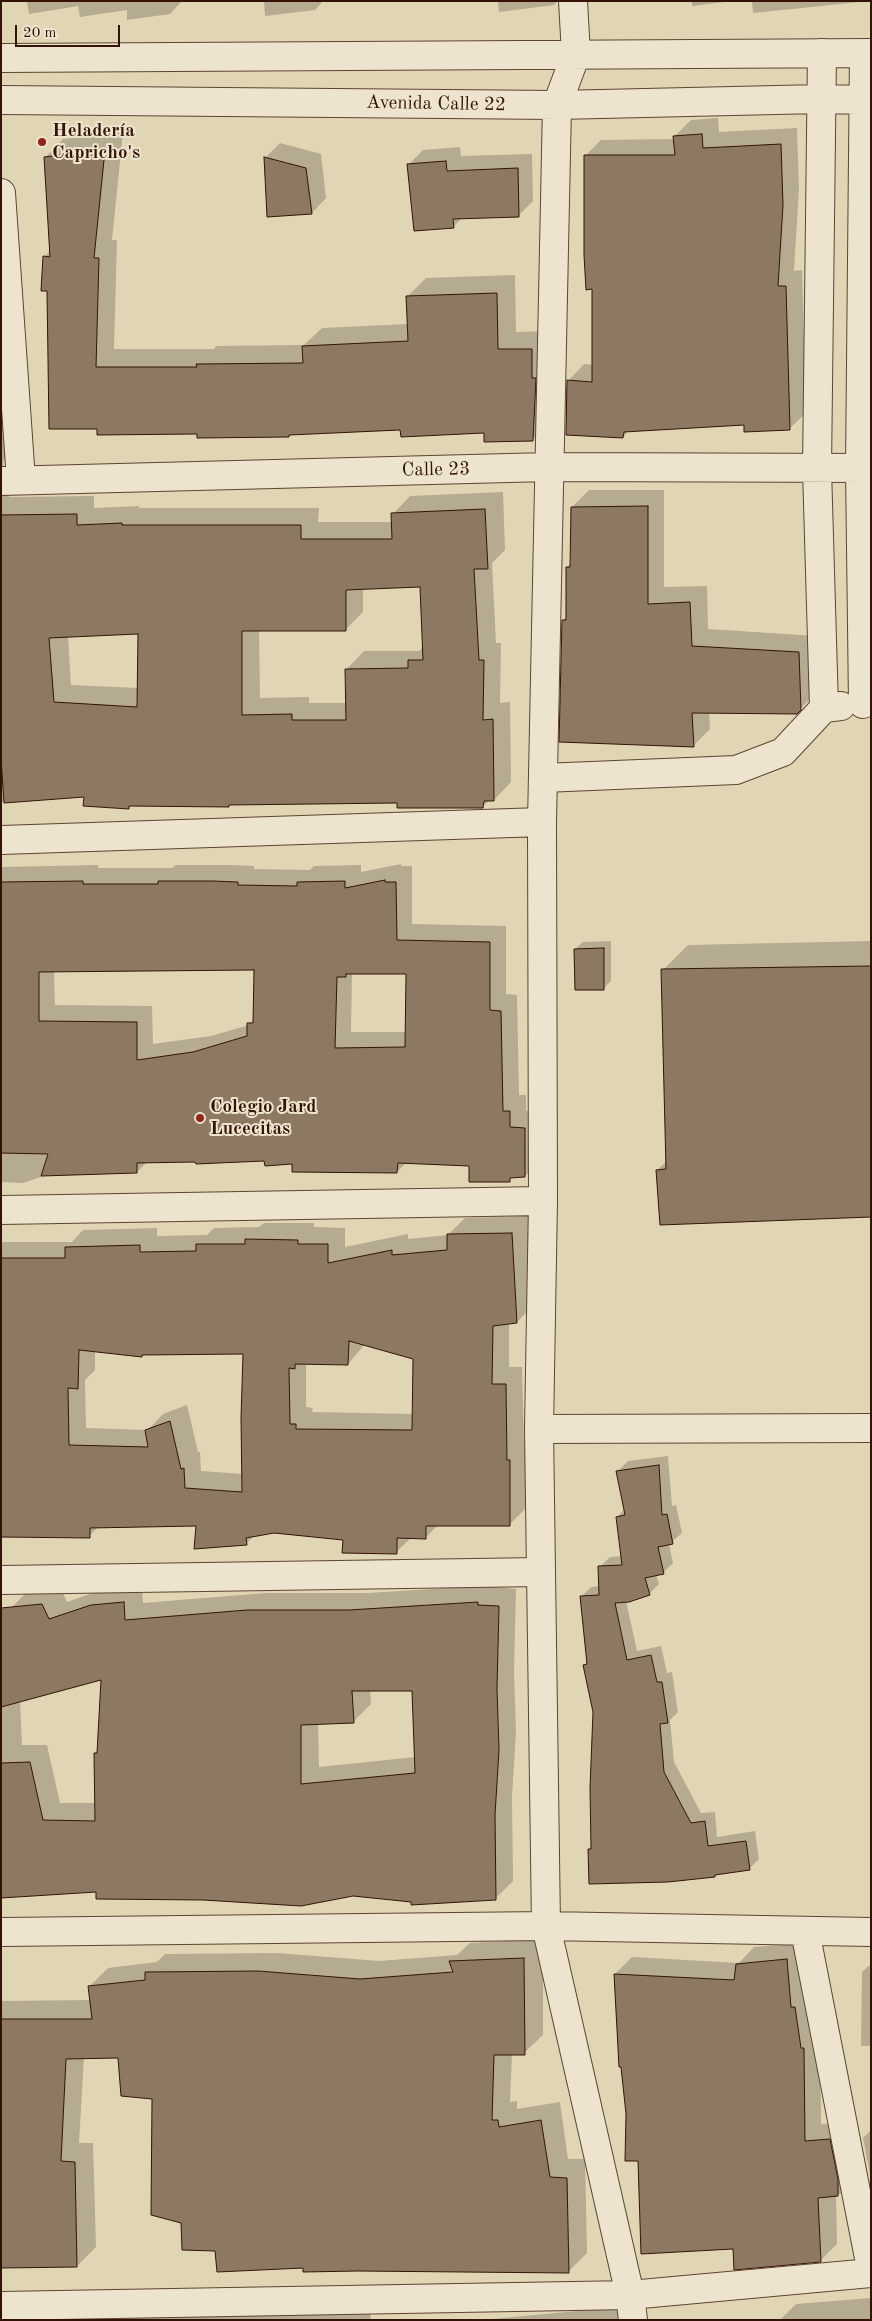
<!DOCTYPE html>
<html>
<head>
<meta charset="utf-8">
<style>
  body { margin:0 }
  #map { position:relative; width:872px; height:2321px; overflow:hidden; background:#e1d6b4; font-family:"Old Standard TT",serif }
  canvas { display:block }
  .frame { position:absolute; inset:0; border:2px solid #331307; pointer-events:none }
  .scale { position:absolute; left:15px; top:25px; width:105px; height:22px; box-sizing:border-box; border:2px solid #331307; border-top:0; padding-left:6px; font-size:15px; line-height:18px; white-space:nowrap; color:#331307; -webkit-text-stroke:4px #ece4ce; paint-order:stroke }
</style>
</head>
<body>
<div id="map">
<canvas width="872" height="2321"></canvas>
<div class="frame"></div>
<div class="scale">20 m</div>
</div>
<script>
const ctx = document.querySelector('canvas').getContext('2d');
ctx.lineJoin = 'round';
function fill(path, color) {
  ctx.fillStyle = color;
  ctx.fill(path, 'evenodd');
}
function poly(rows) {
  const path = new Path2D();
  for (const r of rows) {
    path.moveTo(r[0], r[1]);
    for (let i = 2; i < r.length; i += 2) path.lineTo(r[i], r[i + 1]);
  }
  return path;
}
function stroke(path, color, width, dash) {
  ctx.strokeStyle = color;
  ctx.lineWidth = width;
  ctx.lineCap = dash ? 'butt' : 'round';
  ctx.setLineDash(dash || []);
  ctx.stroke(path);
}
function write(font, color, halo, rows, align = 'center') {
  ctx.font = font + ' "Old Standard TT",serif';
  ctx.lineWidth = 4;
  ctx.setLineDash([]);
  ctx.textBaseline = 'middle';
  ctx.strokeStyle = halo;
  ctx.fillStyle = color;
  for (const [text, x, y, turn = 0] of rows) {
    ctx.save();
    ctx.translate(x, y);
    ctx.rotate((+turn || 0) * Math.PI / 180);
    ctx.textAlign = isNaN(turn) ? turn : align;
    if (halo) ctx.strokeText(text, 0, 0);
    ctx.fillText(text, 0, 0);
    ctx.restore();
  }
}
fill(poly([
  [27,1,182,1,170,14,127,20,127,10,80,17,78,6,29,14],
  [264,1,323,1,315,10,265,16],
  [498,1,558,1,554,5,499,12],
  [692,1,733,1,692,6],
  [752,1,870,1,753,13],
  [718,118,719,132,797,128,799,188,794,271,802,270,806,413,789,429,745,424,629,430,623,437,568,381,584,364,593,365,593,288,585,156,601,140,675,139,674,137,691,120],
  [123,132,112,240,117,240,114,349,214,349,216,346,304,345,322,328,408,324,408,296,426,278,515,275,516,332,550,331,550,421,532,440,485,432,401,429,291,433,288,436,98,427,49,290,44,257,51,250,45,158,63,139],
  [280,143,321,154,326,198,312,213,265,158],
  [460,147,461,156,532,154,533,201,518,216,463,217,454,226,408,165,423,150],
  [1,332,6,453,3,464,7,473,9,497,94,496,94,508,139,506,139,508,319,508,318,522,393,522,393,514,410,496,503,492,505,550,492,563,496,643,501,643,500,703,510,702,511,782,494,800,490,800,482,807,399,802,230,804,228,806,131,805,129,808,85,796,1,802],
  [421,585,424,646,419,651,364,651,347,669,347,703,309,703,309,697,260,698,259,630,345,630,363,612,363,588],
  [140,633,138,688,71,685,68,636],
  [589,490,664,490,664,587,707,586,708,629,816,636,817,692,796,713,709,712,710,729,693,746,563,620,567,616,567,567,571,563,572,507],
  [401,864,401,866,412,866,412,924,506,926,506,994,517,995,519,1095,526,1095,526,1111,541,1112,541,1160,525,1176,513,1176,509,1180,471,1164,407,1162,397,1172,265,1160,147,1162,137,1172,47,1175,23,1183,1,1182,1,867,98,865,98,868,172,868,176,865,229,865,254,866,254,869,310,870,314,866,361,865,361,872],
  [256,968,255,1017,249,1025,211,1036,153,1044,152,1006,55,1005,54,971],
  [352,973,408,973,406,1032,351,1032],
  [611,941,611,981,604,988,575,949,583,942],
  [871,941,871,1216,657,1170,667,1161,663,970,688,945],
  [529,1216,534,1305,517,1322,509,1323,509,1367,522,1367,524,1444,527,1444,526,1508,509,1525,438,1525,425,1538,411,1538,396,1552,344,1539,274,1532,255,1535,246,1544,197,1525,99,1526,89,1536,1,1537,1,1242,72,1242,83,1230,157,1228,157,1236,207,1235,214,1228,259,1227,264,1223,314,1223,314,1227,345,1228,345,1247,408,1234,408,1239,448,1235,465,1218],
  [365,1344,414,1358,413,1414,312,1412,313,1408,306,1407,306,1363,348,1364],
  [95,1351,142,1356,144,1354,244,1353,244,1474,201,1471,200,1452,198,1452,187,1405,163,1414,148,1430,86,1428,85,1380,95,1370],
  [668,1456,672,1506,676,1505,682,1533,669,1544,673,1563,663,1573,656,1575,659,1584,649,1594,626,1601,637,1651,661,1646,667,1673,672,1672,678,1712,670,1720,674,1762,701,1813,715,1812,717,1837,755,1831,759,1859,749,1869,717,1873,715,1875,589,1849,593,1846,594,1712,585,1666,588,1662,581,1597,591,1587,600,1586,600,1567,610,1557,622,1556,617,1517,625,1509,618,1471,628,1461],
  [142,1585,143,1603,266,1593,368,1593,495,1585,495,1587,516,1589,514,1671,516,1732,512,1796,513,1881,495,1899,353,1894,97,1891,1,1896,1,1657,11,1608,29,1590,60,1587,67,1602,110,1587],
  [102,1679,99,1750,95,1753,96,1803,60,1803,47,1745,22,1745,20,1701],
  [370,1690,413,1690,416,1757,319,1767,318,1723,353,1722,371,1704],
  [543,1939,543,2035,524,2053,512,2053,510,2102,517,2101,517,2109,560,2102,568,2159,585,2159,587,2253,568,2272,304,2267,217,2250,182,2222,153,2097,120,2056,84,2057,79,2143,93,2143,96,2247,77,2266,1,2266,1,2001,91,2000,90,1986,108,1968,157,1962,165,1954,277,1953,379,1961,457,1955,470,1943],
  [804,1943,820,2031,821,2124,847,2123,857,2177,840,2194,836,2195,837,2244,820,2261,735,2248,639,2160,627,2114,622,2066,620,2066,615,1974,632,1957,739,1963,754,1947],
  [871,1964,871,2046,861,2046,862,1972],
  [871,2130,871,2179,863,2138],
  [871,2298,871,2320,780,2320,796,2304],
  [620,2307,621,2320,481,2320],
  [370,2312,371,2320,81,2320,83,2318]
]), '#0003');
const building = poly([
  [702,134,703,148,781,144,783,205,778,286,786,286,790,430,744,432,744,425,624,432,623,438,566,435,567,380,592,382,592,289,586,290,584,255,584,155,675,155,673,136,702,134],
  [105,150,94,258,99,258,96,367,197,367,196,364,303,363,302,346,408,341,406,296,497,293,498,349,532,349,532,378,536,378,533,441,484,442,484,433,401,437,400,430,289,435,289,437,197,438,197,434,97,435,97,429,49,429,47,291,41,291,43,256,50,257,44,157,105,150],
  [264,157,306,168,312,214,267,217,264,157],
  [446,161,447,171,518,168,519,217,453,219,454,228,414,231,407,164,446,161],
  [648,506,648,604,690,602,692,646,799,652,801,710,797,714,692,713,694,747,559,742,562,620,566,620,566,567,570,567,571,507,648,506],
  [485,509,488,569,474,569,479,660,484,660,483,720,493,719,494,801,484,801,483,808,397,808,397,803,229,805,229,807,129,806,129,809,83,806,84,797,4,803,1,758,1,515,77,514,77,525,122,523,122,525,301,525,301,539,392,539,391,513,485,509],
  [420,587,423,660,408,660,408,668,345,669,346,720,292,720,292,714,242,715,242,631,346,631,346,590,420,587],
  [138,634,137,707,54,702,49,638,138,634],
  [385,880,385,882,396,882,397,940,490,942,490,1010,501,1011,503,1111,510,1111,510,1127,525,1128,525,1177,510,1178,510,1182,469,1182,469,1166,398,1163,397,1173,292,1172,292,1164,265,1166,264,1161,196,1164,195,1162,137,1163,137,1173,41,1176,48,1154,1,1153,1,882,83,881,83,884,158,884,158,881,212,881,238,882,238,885,297,886,297,882,345,881,345,888,385,880],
  [254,970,253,1023,247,1023,247,1036,193,1052,137,1060,137,1022,39,1021,39,972,254,970],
  [346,974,406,974,405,1047,335,1048,337,977,346,977,346,974],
  [604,948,604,990,575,990,574,949,604,948],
  [871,966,871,1217,660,1225,656,1170,666,1169,661,969,871,966],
  [512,1233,517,1323,493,1326,492,1384,506,1384,507,1460,510,1460,510,1526,426,1526,426,1539,397,1538,397,1554,342,1553,343,1540,274,1533,246,1538,247,1545,194,1549,196,1526,90,1528,90,1538,1,1537,1,1258,65,1258,65,1247,140,1245,140,1252,196,1251,196,1244,245,1244,245,1239,298,1240,298,1244,328,1244,328,1263,392,1250,392,1255,447,1250,447,1234,512,1233],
  [349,1341,413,1359,412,1430,296,1429,296,1424,290,1424,289,1368,295,1369,295,1364,348,1365,349,1341],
  [79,1350,142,1357,142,1355,243,1354,241,1418,242,1492,185,1488,184,1468,181,1469,170,1421,145,1430,148,1447,69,1445,68,1388,78,1389,79,1350],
  [659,1465,662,1515,667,1514,673,1544,658,1547,664,1574,645,1578,650,1595,629,1602,615,1603,627,1660,651,1655,657,1682,662,1682,668,1723,660,1724,664,1772,691,1823,705,1821,708,1846,746,1841,750,1870,715,1875,715,1877,668,1882,589,1884,588,1849,591,1849,590,1788,593,1712,583,1665,587,1664,580,1596,599,1595,598,1566,622,1565,616,1517,625,1515,616,1471,659,1465],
  [124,1602,125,1620,247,1610,349,1610,478,1602,478,1605,499,1606,497,1689,499,1750,495,1815,496,1900,411,1905,411,1902,353,1896,301,1906,203,1900,96,1899,96,1892,1,1898,1,1763,30,1762,43,1820,95,1821,94,1753,97,1753,101,1680,1,1707,1,1608,42,1604,49,1619,91,1605,124,1602],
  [352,1691,412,1691,415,1773,301,1784,301,1725,354,1723,352,1691],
  [524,1958,525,2055,494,2055,492,2120,498,2120,499,2127,541,2120,550,2177,567,2178,569,2273,358,2271,303,2272,303,2268,217,2272,215,2251,182,2250,181,2223,151,2215,152,2099,121,2096,118,2058,66,2059,61,2161,75,2162,77,2267,1,2268,1,2019,92,2019,88,1986,145,1980,145,1972,258,1971,360,1979,453,1972,449,1961,524,1958],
  [787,1959,791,2007,795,2007,801,2048,804,2048,805,2141,830,2139,838,2179,838,2196,818,2198,821,2262,734,2270,733,2249,641,2254,638,2161,625,2161,626,2114,621,2067,619,2067,614,1974,734,1980,736,1964,787,1959]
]);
fill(building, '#8d7861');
stroke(building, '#331307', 1);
const minor = poly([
  [573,1,576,54,557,105,542,822,543,1201,539,1429,546,1926,630,2295,633,2320],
  [822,53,817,469,824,708],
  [1,58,871,53],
  [1,100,557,105,820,99,871,100],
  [1,193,21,480],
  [1,481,548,467,871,468],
  [863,704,860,468,864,53],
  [543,778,736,770,783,752,824,708,841,706],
  [1,840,542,822],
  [1,1210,543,1201],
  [539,1429,871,1428],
  [1,1580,540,1572],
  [805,1931,871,2268],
  [1,1932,546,1926,871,1932],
  [1,2306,630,2295,871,2273]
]);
stroke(minor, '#5e4432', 30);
stroke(minor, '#ece4ce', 28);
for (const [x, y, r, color] of [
  [42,142,5,"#8f2418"],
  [200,1118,5,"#8f2418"]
]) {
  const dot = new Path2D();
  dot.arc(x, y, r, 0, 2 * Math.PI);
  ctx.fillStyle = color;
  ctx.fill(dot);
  stroke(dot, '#ece4ce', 2);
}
write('19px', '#331307', '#ece4ce', [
  ["Avenida Calle 22",436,104,1],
  ["Calle 23",436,470,-1]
]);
write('bold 19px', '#331307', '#ece4ce', [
  ["Heladería",52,131],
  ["Capricho's",52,153],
  ["Colegio Jard",210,1107],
  ["Lucecitas",210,1129]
], 'left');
</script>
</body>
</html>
